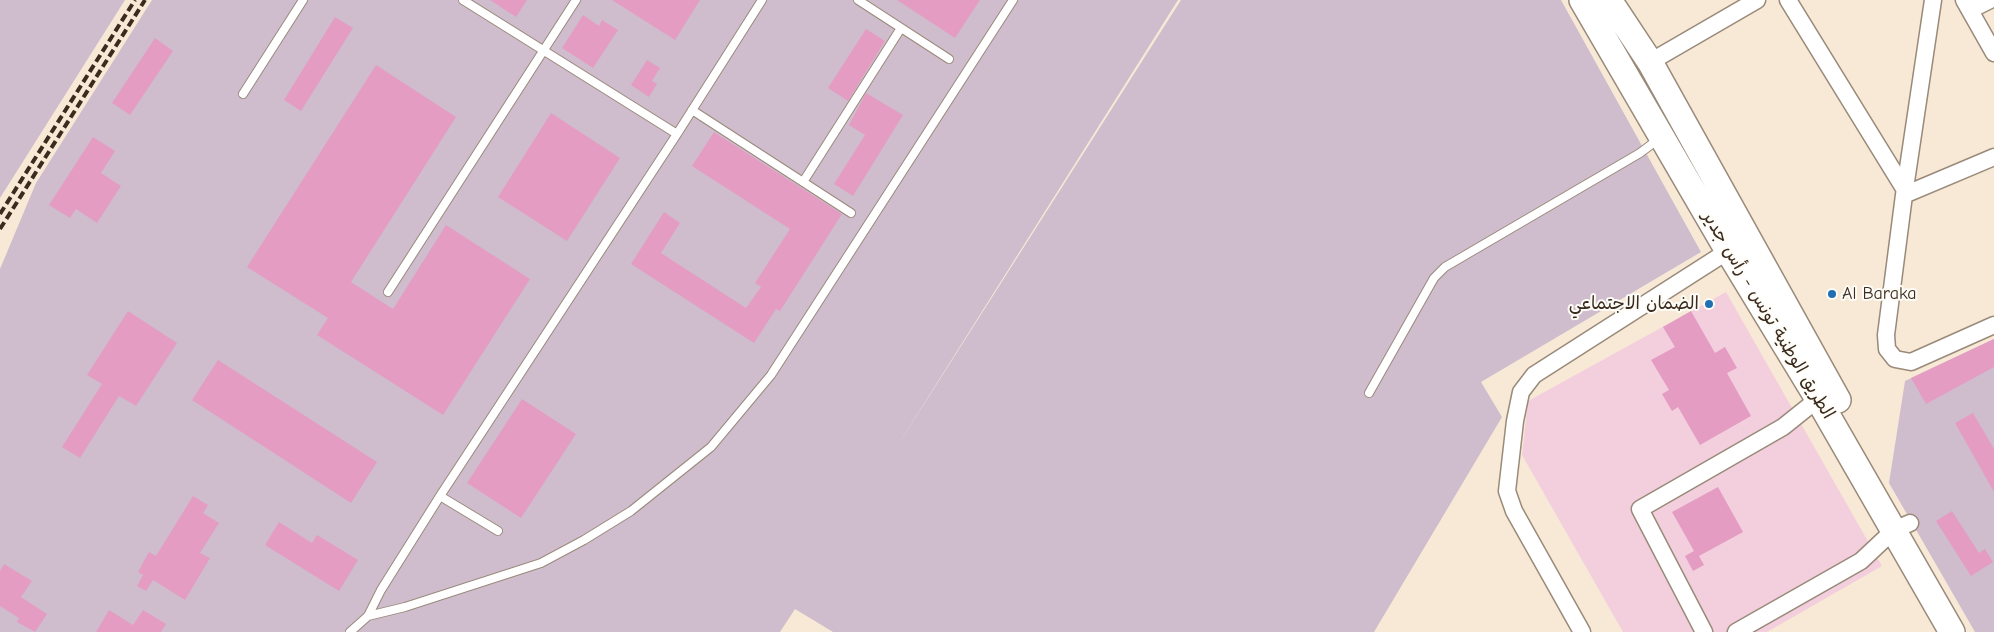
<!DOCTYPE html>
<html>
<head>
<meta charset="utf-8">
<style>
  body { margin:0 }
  canvas { display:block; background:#f7e9d5 }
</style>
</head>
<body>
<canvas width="1994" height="632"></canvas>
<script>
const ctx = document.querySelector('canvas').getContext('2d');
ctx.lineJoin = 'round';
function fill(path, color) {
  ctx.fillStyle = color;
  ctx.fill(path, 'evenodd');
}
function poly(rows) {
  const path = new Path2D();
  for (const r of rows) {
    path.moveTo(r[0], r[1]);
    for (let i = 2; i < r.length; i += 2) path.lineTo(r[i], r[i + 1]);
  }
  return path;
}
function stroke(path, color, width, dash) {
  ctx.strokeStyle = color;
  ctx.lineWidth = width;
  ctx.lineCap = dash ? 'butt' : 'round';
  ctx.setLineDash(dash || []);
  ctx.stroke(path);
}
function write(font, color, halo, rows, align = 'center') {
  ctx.font = font + ' "Comic Neue","Playpen Sans Arabic",sans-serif';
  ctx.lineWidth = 4;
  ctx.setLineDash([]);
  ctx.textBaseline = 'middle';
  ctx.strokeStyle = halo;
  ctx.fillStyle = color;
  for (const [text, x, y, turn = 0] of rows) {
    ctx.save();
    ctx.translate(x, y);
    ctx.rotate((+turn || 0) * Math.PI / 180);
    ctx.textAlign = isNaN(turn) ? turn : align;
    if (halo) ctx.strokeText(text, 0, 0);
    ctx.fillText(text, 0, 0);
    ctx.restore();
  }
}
fill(poly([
  [1726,292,1882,566,1767,632,1623,632,1522,455,1528,401]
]), '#f3cfde');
fill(poly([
  [0,0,125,0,0,198],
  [152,0,1178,0,891,456,1181,0,1561,0,1701,252,1481,382,1502,417,1374,632,833,632,795,609,780,632,0,632,0,269,36,183],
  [1994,339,1994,632,1975,632,1889,483,1905,381]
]), '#cfbdce');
fill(poly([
  [490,0,527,0,516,17],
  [612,0,700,0,675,40],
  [897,0,980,0,955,38],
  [583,15,599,26,602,20,618,30,593,68,562,48],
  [335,17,353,28,301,111,284,100],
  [866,29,885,41,848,101,828,88],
  [155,38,173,51,130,115,112,103],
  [647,60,660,68,652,81,657,84,649,97,631,85],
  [376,65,456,117,351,282,393,309,446,225,530,279,443,415,317,335,328,318,247,267],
  [866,93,903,115,853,196,834,184,865,135,849,125],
  [551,113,620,158,567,241,498,197],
  [714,132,842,214,780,311,776,309,754,343,631,264,664,212,680,223,661,253,746,308,761,287,755,283,790,229,692,166],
  [93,137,115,151,101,173,121,186,97,223,76,209,70,218,49,205],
  [128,311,177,343,136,406,119,396,80,458,62,447,102,384,87,375],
  [1691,311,1715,353,1725,347,1737,368,1727,373,1751,416,1700,445,1678,407,1672,411,1662,394,1669,390,1651,360,1675,347,1663,327],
  [1994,339,1994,367,1926,404,1911,378],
  [218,360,377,462,351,503,192,400],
  [522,399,576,434,521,518,467,483],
  [1973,413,1994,449,1994,492,1955,423],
  [1718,487,1743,532,1699,556,1704,565,1693,571,1685,556,1694,551,1672,512],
  [193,496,208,505,203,513,219,523,200,553,210,558,185,600,153,580,146,591,137,586,143,575,138,572,149,552,156,556],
  [1952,511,1979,553,1985,549,1993,562,1971,576,1936,521],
  [279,522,312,543,317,535,358,560,339,591,265,545],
  [4,564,32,581,21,597,47,614,35,632,17,622,19,618,0,606,0,571],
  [109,610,133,625,143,610,166,624,161,632,96,632]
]), '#e49cc3');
const lane = poly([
  [463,0,677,134],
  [858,0,949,59],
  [243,94,303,0],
  [692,110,851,213],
  [803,182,901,28],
  [388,292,576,0],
  [1369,393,1434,278,1445,267,1640,153,1660,138],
  [440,496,498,531],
  [368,616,405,607,541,563,584,540,631,511,711,447,771,375,1013,0],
  [350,632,368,616,381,590,440,496,677,134,762,0]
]);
const street = poly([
  [1788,0,1905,190],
  [1933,0,1904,195,1886,335,1887,349,1895,359,1911,362,1994,325],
  [1964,0,1994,53],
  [1970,10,1990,0],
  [1650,62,1757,0],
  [1904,195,1994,157],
  [1582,632,1514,511,1507,491,1515,421,1521,392,1534,375,1728,251],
  [1704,632,1640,509,1783,427,1818,399,1827,396],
  [1736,632,1861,561,1894,530,1910,523]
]);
const primary = poly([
  [1582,0,1728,251,1818,399,1952,632],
  [1609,0,1650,62,1838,400]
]);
stroke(lane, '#998a7a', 10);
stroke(street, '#998a7a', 19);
stroke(primary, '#998a7a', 28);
stroke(lane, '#fff', 8);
stroke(street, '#fff', 16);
stroke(primary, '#fff', 25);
stroke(poly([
  [0,214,135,0],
  [0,229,145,0]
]), '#3b2a1e', 4, [8, 4]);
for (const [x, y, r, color] of [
  [1832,294,5,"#1f6fb2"],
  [1709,304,5,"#1f6fb2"]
]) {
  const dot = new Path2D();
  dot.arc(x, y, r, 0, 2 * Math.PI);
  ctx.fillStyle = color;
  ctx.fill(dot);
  stroke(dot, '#fdfcf7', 2);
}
write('18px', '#3b2a1e', '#fdfcf7', [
  ["Al Baraka",1842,294],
  ["الضمان الاجتماعي",1699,304,"right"]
], 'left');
write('18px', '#3b2a1e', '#fdfcf7', [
  ["الطريق الوطنية تونس - رأس جدير",1768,315,59]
]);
</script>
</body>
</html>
